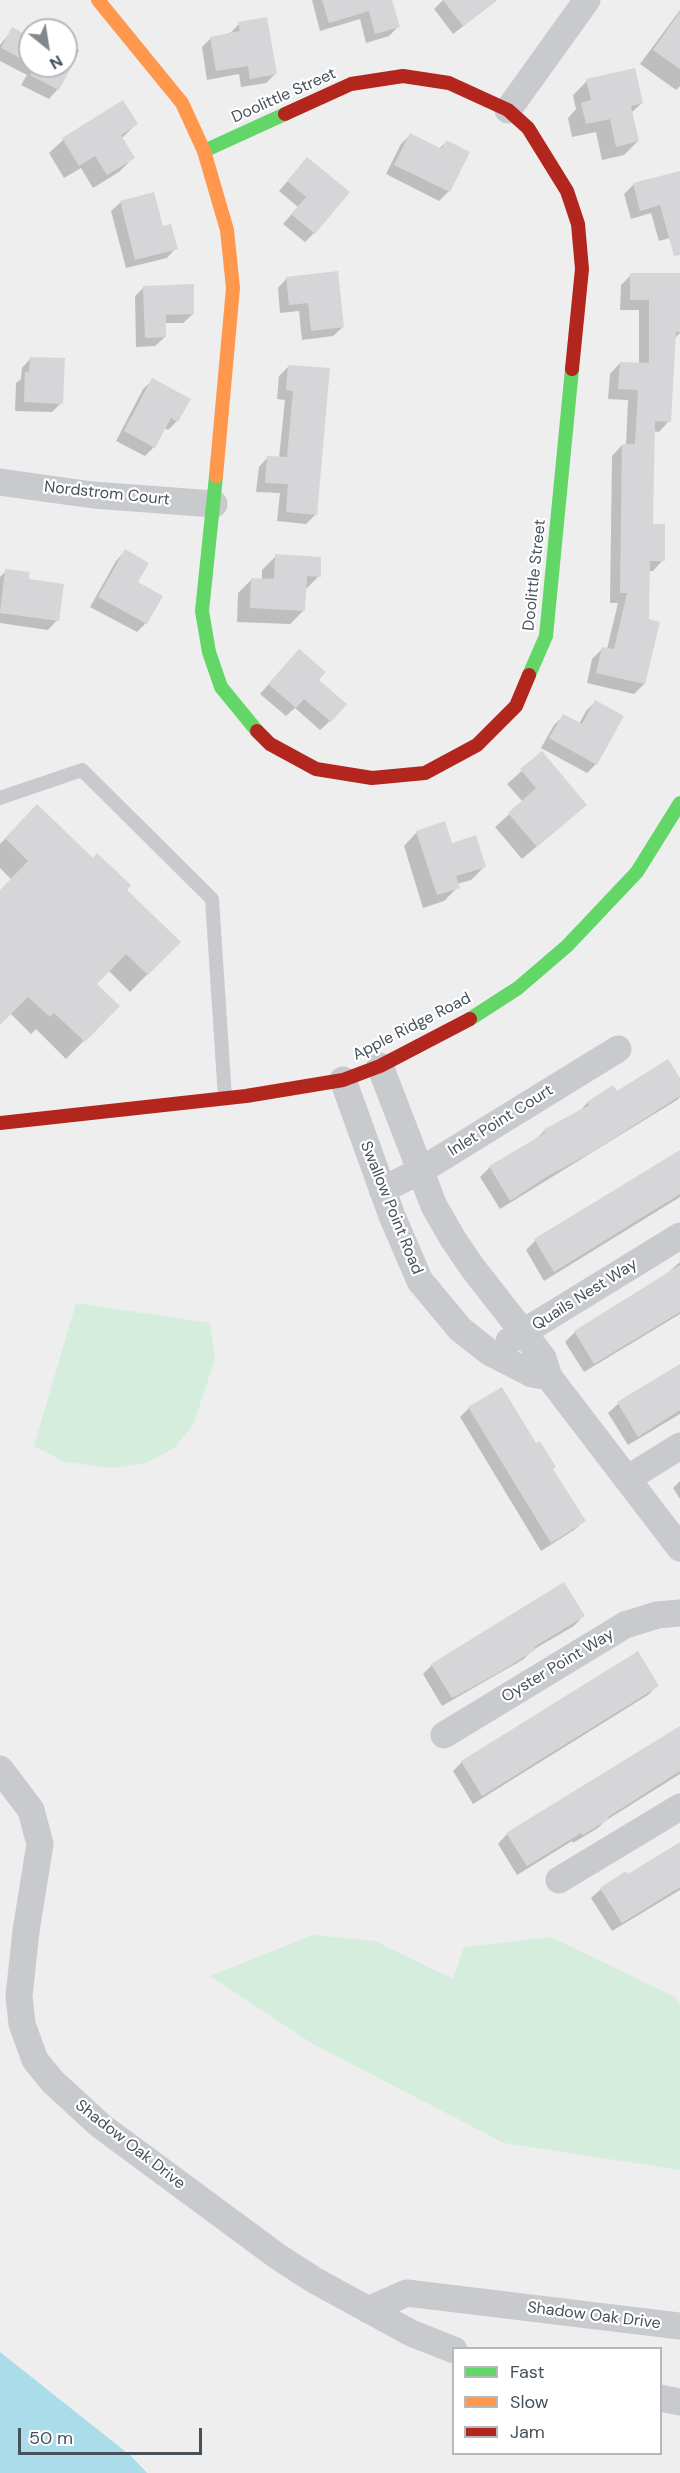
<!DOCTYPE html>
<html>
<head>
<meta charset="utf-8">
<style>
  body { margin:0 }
  #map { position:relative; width:680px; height:2473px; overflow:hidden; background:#efeeee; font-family:"DM Sans",sans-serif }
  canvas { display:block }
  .legend { position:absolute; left:452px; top:2347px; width:210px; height:108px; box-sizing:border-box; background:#fff; border:2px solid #b5b9bd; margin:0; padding:8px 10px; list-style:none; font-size:18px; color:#46515a }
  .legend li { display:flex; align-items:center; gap:12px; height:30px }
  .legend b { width:30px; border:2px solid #b5b9bd }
  .north { position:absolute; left:18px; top:18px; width:60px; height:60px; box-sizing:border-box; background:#fff; border:2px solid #b5b9bd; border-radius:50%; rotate:150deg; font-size:16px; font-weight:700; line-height:24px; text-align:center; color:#46515a }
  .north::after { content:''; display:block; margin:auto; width:21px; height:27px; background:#81888e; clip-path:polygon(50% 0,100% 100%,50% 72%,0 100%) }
  .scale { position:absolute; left:18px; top:2428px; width:184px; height:27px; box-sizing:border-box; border:3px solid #46515a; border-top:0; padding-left:8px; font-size:18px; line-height:21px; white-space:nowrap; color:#46515a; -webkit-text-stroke:4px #fff; paint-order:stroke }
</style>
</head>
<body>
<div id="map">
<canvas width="680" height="2473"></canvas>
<ul class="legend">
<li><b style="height:8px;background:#63d668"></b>Fast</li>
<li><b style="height:8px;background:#ff974d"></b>Slow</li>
<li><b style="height:8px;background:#b3261e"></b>Jam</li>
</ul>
<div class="north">N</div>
<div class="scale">50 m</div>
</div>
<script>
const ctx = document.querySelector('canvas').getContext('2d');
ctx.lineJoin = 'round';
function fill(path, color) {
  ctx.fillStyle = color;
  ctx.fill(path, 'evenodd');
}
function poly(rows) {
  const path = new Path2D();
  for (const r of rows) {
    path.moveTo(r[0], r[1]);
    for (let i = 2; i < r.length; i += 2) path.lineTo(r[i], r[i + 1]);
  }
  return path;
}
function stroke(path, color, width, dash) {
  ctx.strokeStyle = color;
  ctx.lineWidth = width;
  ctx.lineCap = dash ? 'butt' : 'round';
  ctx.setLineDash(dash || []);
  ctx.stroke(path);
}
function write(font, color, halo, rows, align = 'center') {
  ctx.font = font + ' "DM Sans",sans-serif';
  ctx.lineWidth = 4.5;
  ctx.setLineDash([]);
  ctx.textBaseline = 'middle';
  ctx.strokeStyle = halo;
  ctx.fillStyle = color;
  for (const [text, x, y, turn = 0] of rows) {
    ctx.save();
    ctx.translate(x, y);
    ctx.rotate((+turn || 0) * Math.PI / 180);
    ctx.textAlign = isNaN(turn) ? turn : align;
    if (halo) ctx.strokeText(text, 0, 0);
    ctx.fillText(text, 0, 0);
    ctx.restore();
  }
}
fill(poly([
  [76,1303,210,1323,215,1359,193,1425,174,1448,146,1463,112,1468,65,1462,34,1446],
  [313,1935,375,1941,453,1979,464,1947,551,1937,675,1997,680,2003,680,2170,504,2143,313,2044,210,1976]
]), '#d4eddd');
fill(poly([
  [0,2352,131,2456,147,2473,0,2473]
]), '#aadce9');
fill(poly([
  [312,0,369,0,398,27,389,36,366,43,360,19,320,31],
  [443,0,497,0,453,34,434,9],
  [680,10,680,86,676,90,640,64],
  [239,24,275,74,266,83,241,87,239,74,207,80,202,47,211,38,230,33],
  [13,29,30,38,30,66,66,66,66,43,79,50,58,89,49,99,21,85,27,75,0,61,0,45],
  [587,81,642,103,631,113,638,141,624,155,602,160,596,132,572,137,568,118,576,109,573,95],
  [122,102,136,124,122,138,133,158,119,172,93,188,81,168,64,178,49,153,63,140],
  [410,135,439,149,446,142,449,191,439,201,386,174,401,144],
  [307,159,314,233,305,242,283,224,298,207,279,191],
  [680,172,680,235,659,241,651,213,631,219,624,194,633,185],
  [121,202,162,228,176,248,167,258,126,268,111,211],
  [631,275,680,275,680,333,674,339,669,421,659,432,653,431,651,525,663,560,653,571,648,571,644,684,634,694,587,683,592,659,603,648,607,649,618,603,610,603,612,456,622,445,626,445,628,400,608,399,610,374,620,363,639,364,639,310,620,310,621,285],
  [287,278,343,327,333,336,302,340,299,311,280,313,278,288],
  [144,287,193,314,183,323,165,323,165,337,155,346,136,347,135,296],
  [31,358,61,403,52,412,15,411,16,383,21,379,22,368],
  [288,367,328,370,316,514,306,524,277,521,280,493,256,492,259,467,268,457,279,458,285,400,277,399,279,376],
  [153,380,177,421,168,430,164,428,154,447,145,456,116,441,143,389],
  [125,551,136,582,146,623,137,632,90,607,116,561],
  [276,556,319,576,305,590,304,610,290,624,237,622,238,593,252,579,262,580,262,570],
  [6,571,57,620,48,630,0,623,0,577],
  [290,660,317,680,330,721,320,730,295,708,286,716,260,694],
  [595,702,596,764,587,773,541,748,554,725,563,716,579,724,586,711],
  [542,753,585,805,522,859,495,827,523,802,507,784],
  [37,806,179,942,130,992,108,970,94,984,118,1006,66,1059,36,1029,31,1034,10,1013,0,1023,0,892,12,880,0,868,0,844],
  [417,832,451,845,485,866,471,880,457,884,458,887,444,901,423,908,404,846],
  [680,1081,680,1097,677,1100,500,1209,480,1177,490,1167,534,1141,544,1131,579,1112,587,1103,612,1087,616,1093],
  [680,1152,680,1197,544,1281,526,1250,535,1241],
  [680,1262,680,1314,584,1372,565,1342,575,1332,663,1277],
  [680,1366,680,1414,628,1445,608,1413,618,1404],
  [469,1408,552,1470,584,1521,574,1530,541,1551,460,1417],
  [680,1481,680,1499,673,1488],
  [583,1616,574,1626,531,1651,524,1659,442,1706,423,1674,432,1665],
  [657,1686,648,1695,473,1804,453,1771,462,1762],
  [680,1728,680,1774,605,1821,598,1828,573,1843,572,1841,517,1875,498,1844,507,1834],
  [680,1844,680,1890,612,1931,591,1898,601,1889,627,1876]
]), '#0003');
fill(poly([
  [322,0,392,0,400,27,375,34,369,11,329,23],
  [443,0,496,0,463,26],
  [680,12,680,69,653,50],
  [267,17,277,74,250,79,248,66,216,71,210,37,240,31,238,22],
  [12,27,30,37,30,63,1,48],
  [66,56,75,60,59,90,30,75,35,66,66,66],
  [635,68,643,103,631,106,639,141,616,147,610,119,586,124,581,103,591,100,586,79],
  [123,100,138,124,121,135,135,158,107,175,95,156,79,166,62,138],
  [410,133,442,149,446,140,470,152,450,192,394,165],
  [307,157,350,192,315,234,291,214,306,197,287,181],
  [680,171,680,255,674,256,660,205,640,211,633,183],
  [154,192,163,226,171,224,178,249,135,260,120,201],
  [338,271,344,327,311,331,308,303,289,305,286,277],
  [630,273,680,273,680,332,676,332,671,422,655,421,653,524,665,524,665,561,650,561,649,619,660,622,645,684,596,673,602,647,614,649,627,593,620,593,622,444,635,444,638,390,618,389,620,362,649,363,649,300,630,300],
  [194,284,194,314,166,315,166,337,145,338,143,286],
  [30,357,65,358,63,404,24,402,25,372,29,372],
  [288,365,330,368,317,515,286,512,288,484,265,483,267,456,287,457,293,391,286,390],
  [152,378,191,399,178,422,171,418,155,448,124,431],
  [125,549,149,563,138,582,163,596,147,624,98,597],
  [275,554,321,557,321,577,307,576,305,611,250,608,251,578,274,579],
  [5,569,30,572,29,579,64,584,59,621,0,613],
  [299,649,326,672,319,680,347,704,331,722,304,699,296,708,268,684],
  [595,700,624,716,597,765,549,738,563,714,582,724],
  [542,751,587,805,537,847,508,813,536,788,520,769],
  [37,804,93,858,97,853,131,885,127,890,181,942,148,975,126,954,97,984,120,1006,85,1042,54,1013,50,1017,28,997,0,1025,0,890,28,861,5,838],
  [445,821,452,843,476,835,486,867,456,876,460,888,437,895,416,831],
  [668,1059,680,1078,680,1096,592,1152,548,1176,510,1201,489,1166,545,1133,543,1130,589,1105,587,1102,613,1085,617,1091],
  [680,1150,680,1194,554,1272,534,1239],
  [680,1265,680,1312,594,1364,574,1331],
  [680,1364,680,1410,638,1437,617,1402],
  [502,1387,536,1443,540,1441,556,1467,553,1469,586,1521,551,1543,468,1407],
  [564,1582,585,1616,534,1647,535,1650,498,1673,452,1698,431,1664],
  [638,1651,659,1686,482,1796,461,1761],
  [680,1726,680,1771,608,1817,609,1819,583,1835,581,1833,527,1866,506,1833],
  [680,1842,680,1887,622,1923,600,1888,626,1871,628,1874]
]), '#d6d6d8');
stroke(poly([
  [0,798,82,770,212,899,225,1098]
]), '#c8cacd', 14);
stroke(poly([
  [508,110,587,0],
  [0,482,93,495,214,504],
  [380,1066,434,1206,453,1239,472,1267,543,1358,549,1377,680,1548],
  [343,1080,392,1216,420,1281,460,1329,489,1352,532,1374,549,1377],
  [382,1190,420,1171,618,1049],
  [509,1341,680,1236],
  [627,1479,680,1446],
  [444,1735,625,1625,657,1615,680,1613],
  [0,1769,31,1810,40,1844,26,1931,19,1996,22,2024,35,2060,53,2082,101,2126,277,2256,314,2280,411,2333,454,2350],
  [559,1880,680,1807],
  [368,2310,407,2293,680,2326],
  [660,2398,680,2402]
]), '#c8cacd', 27);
stroke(poly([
  [204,151,285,114],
  [216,476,202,611,209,652,221,687,257,731],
  [529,675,546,636,572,369],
  [470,1019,518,988,567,946,637,872,680,803]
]), '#63d668', 14);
stroke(poly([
  [98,0,182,103,204,151,227,230,233,288,216,476]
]), '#ff974d', 14);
stroke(poly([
  [285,114,351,84,403,76,449,83,508,110,528,128,567,191,578,224,582,269,572,369],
  [257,731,270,744,316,769,372,778,425,773,477,745,516,706,529,675],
  [0,1123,246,1096,343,1080,380,1066,470,1019]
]), '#b3261e', 14);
write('16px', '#46515a', '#fff', [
  ["Doolittle Street",284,96,-24],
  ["Nordstrom Court",107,494,6],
  ["Doolittle Street",535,575,-84],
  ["Apple Ridge Road",412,1027,-27],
  ["Inlet Point Court",501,1121,-32],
  ["Swallow Point Road",391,1208,68],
  ["Quails Nest Way",585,1295,-32],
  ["Oyster Point Way",558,1666,-31],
  ["Shadow Oak Drive",130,2145,38],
  ["Shadow Oak Drive",594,2316,7]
]);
</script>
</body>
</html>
